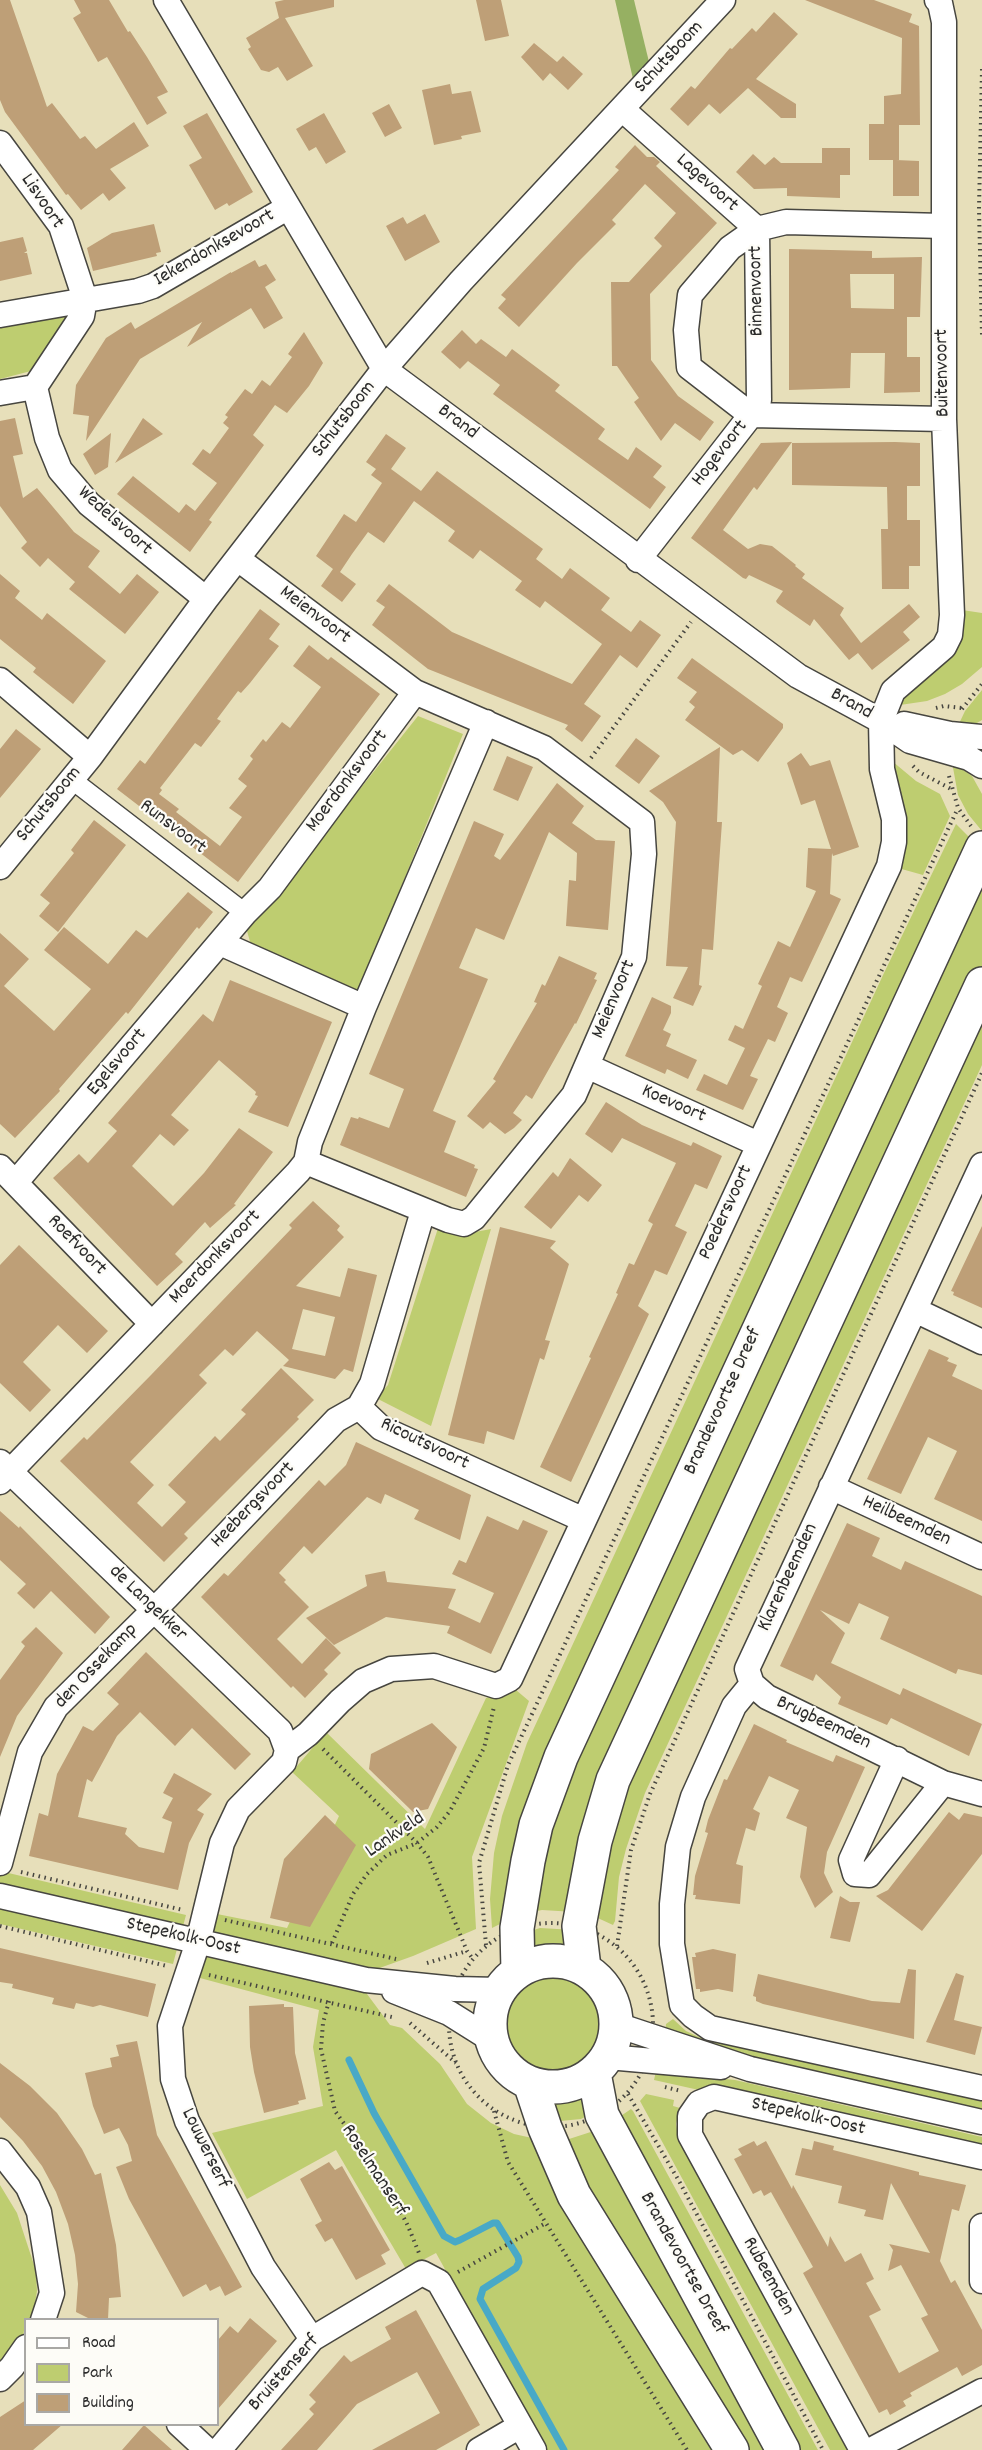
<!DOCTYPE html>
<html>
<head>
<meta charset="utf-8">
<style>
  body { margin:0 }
  #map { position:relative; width:982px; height:2450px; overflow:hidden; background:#e7dfba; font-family:Dekko,sans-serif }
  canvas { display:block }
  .legend { position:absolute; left:24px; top:2318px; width:195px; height:108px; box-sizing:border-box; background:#fdfcf7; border:2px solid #a9a8a5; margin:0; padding:8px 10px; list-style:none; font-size:18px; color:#2b2b2b }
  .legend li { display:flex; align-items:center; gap:12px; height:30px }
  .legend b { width:30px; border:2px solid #a9a8a5 }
</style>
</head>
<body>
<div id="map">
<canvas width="982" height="2450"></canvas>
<ul class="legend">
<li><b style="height:8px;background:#fff"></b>Road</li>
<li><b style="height:16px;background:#becd70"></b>Park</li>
<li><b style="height:16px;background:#be9f77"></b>Building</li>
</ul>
</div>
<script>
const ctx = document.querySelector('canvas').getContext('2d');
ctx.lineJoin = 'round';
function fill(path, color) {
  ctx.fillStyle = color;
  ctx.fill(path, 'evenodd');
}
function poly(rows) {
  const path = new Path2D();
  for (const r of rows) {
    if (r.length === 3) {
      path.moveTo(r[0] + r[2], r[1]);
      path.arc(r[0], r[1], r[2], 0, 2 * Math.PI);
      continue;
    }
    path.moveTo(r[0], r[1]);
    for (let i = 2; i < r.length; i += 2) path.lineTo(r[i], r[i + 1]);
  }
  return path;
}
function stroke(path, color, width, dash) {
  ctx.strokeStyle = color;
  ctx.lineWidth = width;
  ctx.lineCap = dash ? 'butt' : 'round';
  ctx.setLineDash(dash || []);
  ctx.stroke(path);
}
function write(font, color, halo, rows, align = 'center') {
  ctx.font = font + ' Dekko,sans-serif';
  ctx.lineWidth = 4.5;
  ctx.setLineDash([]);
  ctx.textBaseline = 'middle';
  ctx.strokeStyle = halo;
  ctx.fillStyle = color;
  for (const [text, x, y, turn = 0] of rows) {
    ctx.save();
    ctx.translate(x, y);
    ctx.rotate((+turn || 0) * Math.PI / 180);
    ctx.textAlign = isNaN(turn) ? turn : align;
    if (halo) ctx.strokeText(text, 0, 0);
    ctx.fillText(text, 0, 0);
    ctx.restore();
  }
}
fill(poly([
  [44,311,71,315,39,364,31,371,0,379,0,320],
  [962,610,982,613,982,667,962,684,945,694,927,701,900,705,901,696],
  [982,690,982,720,970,727,957,728,965,711],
  [418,716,463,734,359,991,251,945,247,931],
  [892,761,916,781,940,794,950,816,923,875,898,868],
  [952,762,972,776,982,794,982,831,968,814,958,795],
  [956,824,976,844,555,1754,514,1917,492,1928,490,1899,494,1853,502,1816,527,1743,884,973],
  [982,865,982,969,608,1777,575,1912,542,1910,527,1913,541,1827],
  [982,995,982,1065,645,1793,626,1849,619,1877,615,1921,613,1925,589,1914,600,1843],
  [439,1225,464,1234,491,1229,431,1426,376,1398,388,1385],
  [516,1690,529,1701,472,1857,476,1929,413,1956,374,1970,367,1994,390,2025,402,2028,440,2064,467,2104,491,2123,514,2134,541,2140,726,2450,545,2450,436,2253,406,2269,336,2150,247,2199,212,2133,323,2106,313,2047,319,2010,200,1978,217,1914,287,1928,339,1816,292,1772,326,1732,425,1829,486,1698],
  [0,1871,186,1915,173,1964,0,1924],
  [540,1928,574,1930,573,1951,561,1948,546,1949,525,1955,527,1932],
  [553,2025,49],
  [673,2019,686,2031,703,2039,982,2100,982,2114,752,2062,665,2035,666,2024],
  [656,2071,735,2080,982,2137,982,2153,654,2080],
  [589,2091,596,2111,581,2119,550,2122,543,2100,557,2100],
  [646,2094,674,2100,673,2106,680,2108,676,2124,678,2135,850,2450,830,2450,640,2101],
  [631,2109,633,2111,818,2450,788,2450,612,2122],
  [603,2128,775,2450,739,2450,595,2219,566,2140],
  [0,2185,17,2213,36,2271,37,2291,33,2316,31,2319,26,2320,23,2336,0,2364]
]), '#becd70');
fill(poly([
  [615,0,634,0,649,62,633,79]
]), '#96b062');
stroke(poly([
  [349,2060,374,2113,444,2236,455,2242,460,2240,493,2223,497,2223,518,2257,519,2262,516,2268,483,2289,480,2299,564,2450]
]), '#48a9c7', 7);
fill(poly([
  [0,0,10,0,47,107,52,103,80,139,85,136,96,149,134,122,149,146,110,169,126,188,109,201,103,193,81,210,68,194,66,195,5,112,0,100],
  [74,0,109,0,128,32,130,31,147,57,168,92,157,97,167,113,147,125,107,57,98,62,73,18,81,13],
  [284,0,334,0,334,7,285,18,313,66,287,81,278,67,269,72,261,70,248,49,251,47,246,38,279,18,275,2],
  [476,0,501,0,509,36,485,41],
  [805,0,874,0,912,14,909,22,919,26,920,125,899,125,899,160,896,160,919,161,919,196,893,196,893,160,869,160,869,124,884,124,884,96,901,94,902,38],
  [774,12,798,34,756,79,796,104,796,118,781,118,748,88,720,114,709,104,688,126,670,109,691,86,695,89,730,48,732,49,752,28,756,32],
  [534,43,557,62,563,56,583,74,568,90,550,73,543,81,521,57],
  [450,84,452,94,471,91,481,132,461,136,462,139,434,145,422,90],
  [389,104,402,128,385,137,372,113],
  [207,113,253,192,229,206,227,203,215,210,189,165,202,158,183,126],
  [324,113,346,152,326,164,316,147,309,151,296,129],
  [635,145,647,157,654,157,660,162,656,166,717,223,650,294,651,360,678,396,714,422,700,441,675,423,661,441,634,402,639,398,617,366,612,366,611,282,629,282,662,246,654,238,676,213,645,184,612,220,616,224,577,263,519,327,498,308,506,299,501,295,619,170,615,167],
  [822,148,850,148,850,175,840,175,840,198,787,196,787,188,754,189,736,172,753,154,765,165,774,157,781,163,822,163],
  [425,214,440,242,405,261,386,226,403,217,407,224],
  [154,224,161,252,156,253,157,256,93,271,87,248,112,233],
  [23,237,27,251,24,253,27,253,32,274,0,281,0,242],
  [789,249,872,251,872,258,922,257,920,317,907,317,907,357,920,357,920,392,884,393,885,353,851,353,850,388,789,390],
  [850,274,894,274,894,309,851,308],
  [255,260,259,267,266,264,276,280,265,287,283,318,264,329,251,308,187,347,202,322,140,359,86,441,89,416,73,414,76,385,106,338,131,322,135,329,231,272,231,273],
  [462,330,476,344,481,339,506,357,512,349,560,385,555,391,605,429,598,439,628,460,636,447,662,466,653,477,666,487,650,509,493,394,500,385,468,361,460,369,441,352],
  [304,332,323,363,309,386,287,413,275,405,253,435,264,445,209,520,212,522,190,552,117,494,133,476,179,513,186,504,195,511,217,483,192,464,203,449,210,454,229,428,223,423,228,417,225,415,245,389,252,394,262,380,270,386,292,357,288,354],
  [15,418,23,454,13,456,23,498,37,488,74,532,100,551,88,567,120,594,137,574,159,592,125,634,69,589,75,582,48,558,40,567,21,548,27,542,0,506,0,421],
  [143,418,163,434,115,463],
  [111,433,108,467,95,475,83,454],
  [386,434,406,448,391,469,421,491,437,471,543,549,536,559,562,579,570,568,610,598,601,610,631,632,640,620,661,635,637,668,620,655,584,704,601,716,582,742,565,729,568,725,428,669,372,625,385,607,376,601,389,584,452,632,572,684,602,644,545,601,540,608,515,590,522,581,480,550,473,559,448,541,455,531,414,501,384,543,368,532,352,554,340,572,356,584,342,602,321,586,333,569,316,556,344,514,356,522,382,483,371,475,376,469,366,462],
  [792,442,757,490,754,487,723,530,748,549,760,544,772,546,796,565,795,566,805,574,802,578,844,608,840,615,861,643,909,604,920,617,903,632,910,640,872,670,858,653,849,660,814,619,810,626,777,603,776,601,783,591,749,575,746,579,743,578,691,538,761,443],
  [895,442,920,443,920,486,907,486,907,520,920,520,920,566,909,566,909,589,882,589,881,529,888,529,887,487,792,485,792,443],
  [0,574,20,591,15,598,42,620,47,613,106,661,73,704,33,672,36,668,0,639],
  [260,609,280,624,269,639,279,646,250,683,241,693,238,691,217,719,221,721,201,747,195,743,160,788,162,790,159,794,179,809,176,812,220,846,242,817,229,808,247,786,238,779,253,759,250,756,263,739,266,742,282,722,290,728,321,687,293,666,309,645,328,660,331,657,380,694,238,882,117,789,140,760,145,764],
  [692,658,783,724,783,728,758,762,742,750,733,755,685,720,695,707,689,702,697,692,677,678],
  [16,729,41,749,0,798,0,749],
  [636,738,660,756,639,784,615,766],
  [720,747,717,822,722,822,713,950,702,949,699,985,702,986,693,1006,673,998,688,967,666,966,676,822,663,802,649,791],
  [801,753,810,766,830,760,859,847,833,856,832,853,830,894,841,899,802,982,790,977,777,1007,788,1013,775,1042,768,1039,750,1076,758,1079,743,1110,696,1090,704,1074,727,1085,745,1048,728,1040,735,1025,743,1029,762,986,758,984,778,941,790,947,816,891,806,887,808,848,831,849,815,800,801,805,787,763],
  [507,756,533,767,518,801,493,790],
  [557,783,584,806,572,823,596,840,615,841,608,930,566,926,569,880,576,881,577,853,549,832,504,940,476,928,459,968,488,979,433,1111,456,1121,444,1152,475,1165,474,1168,478,1169,466,1197,340,1145,351,1117,358,1119,359,1117,389,1128,404,1089,369,1074,474,821,504,834,494,856,500,860],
  [94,820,126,845,58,932,39,916,50,903,40,895,74,853,71,850],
  [188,892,213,912,199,929,197,927,128,1014,126,1012,59,1089,60,1091,15,1138,0,1124,0,933,29,959,4,986,54,1031,91,989,44,950,64,927,108,964,136,930,147,938],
  [559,956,597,973,594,979,597,980,576,1024,575,1023,532,1099,526,1095,513,1113,522,1120,514,1128,505,1134,490,1122,483,1129,467,1116,496,1081,493,1079,537,1003,534,1002,542,984,545,986],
  [230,980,332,1022,288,1127,248,1112,258,1096,255,1095,256,1092,219,1060,171,1115,189,1130,174,1146,160,1134,132,1166,173,1206,204,1173,239,1128,273,1152,234,1204,236,1205,210,1228,205,1222,175,1254,183,1262,157,1286,53,1178,79,1154,88,1163,117,1131,108,1123,203,1014,213,1022],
  [652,997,671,1006,671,1013,663,1030,671,1034,666,1046,697,1060,688,1079,667,1069,665,1074,625,1056],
  [606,1102,642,1125,691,1146,693,1142,722,1156,707,1189,695,1184,675,1226,687,1232,667,1275,655,1270,638,1306,649,1314,571,1482,540,1467,591,1358,589,1357,618,1294,616,1293,629,1263,634,1265,653,1224,648,1221,676,1163,622,1138,612,1153,585,1134],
  [570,1158,602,1185,588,1202,579,1195,551,1229,524,1207,553,1172,558,1177],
  [313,1201,340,1226,337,1230,344,1237,296,1286,340,1297,348,1268,377,1275,353,1372,344,1369,335,1379,283,1366,289,1360,257,1331,233,1356,225,1349,199,1375,207,1383,130,1462,154,1485,137,1503,162,1527,186,1502,168,1485,215,1436,220,1441,246,1414,241,1410,281,1368,314,1400,297,1417,299,1419,184,1534,188,1538,164,1562,60,1461,84,1437,87,1440,151,1375,292,1228,289,1225],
  [303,1309,335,1317,325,1356,292,1349],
  [982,1226,982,1308,953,1295,954,1292,951,1291],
  [500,1227,556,1241,550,1248,569,1264,545,1340,550,1341,544,1360,540,1358,514,1440,487,1431,484,1444,448,1435],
  [19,1245,108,1331,87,1353,58,1325,23,1362,51,1390,30,1412,0,1383,0,1265],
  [929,1349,949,1358,947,1361,957,1365,952,1376,982,1390,982,1521,934,1499,957,1451,928,1437,901,1494,867,1479],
  [356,1442,471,1495,460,1540,414,1519,419,1510,385,1494,381,1504,367,1497,312,1554,304,1546,279,1573,286,1580,284,1582,309,1607,277,1639,302,1664,326,1638,341,1653,324,1670,328,1674,305,1698,293,1686,291,1688,201,1597,224,1573,228,1576,319,1480,325,1486,346,1465],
  [0,1511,19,1528,20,1526,110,1617,95,1634,51,1591,34,1609,17,1593,26,1584,0,1560],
  [487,1516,518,1530,523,1520,548,1531,491,1654,447,1633,450,1626,386,1617,334,1645,306,1618,367,1586,365,1575,385,1571,387,1582,456,1589,448,1608,480,1623,494,1593,452,1574,459,1560,466,1563],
  [847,1523,880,1538,872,1556,901,1570,905,1561,982,1596,982,1675,958,1669,956,1674,880,1639,889,1617,859,1603,849,1624,820,1610,845,1633,831,1663,900,1695,903,1688,982,1724,969,1756,891,1718,887,1725,838,1704,841,1697,816,1674,813,1681,780,1666],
  [36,1627,63,1653,17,1716,0,1757,0,1680,25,1646,21,1642],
  [146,1652,251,1754,235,1770,192,1728,175,1746,140,1712,117,1736,92,1782,87,1779,78,1817,127,1828,125,1834,139,1847,164,1853,172,1822,162,1818,173,1798,163,1793,174,1773,212,1794,197,1810,204,1814,189,1843,178,1890,29,1856,39,1813,48,1816,57,1774,83,1726,93,1731,119,1704,107,1693],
  [432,1723,457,1747,428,1809,413,1812,369,1769,371,1754],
  [754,1724,787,1740,786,1742,833,1762,836,1755,865,1767,827,1852,824,1873,833,1892,815,1908,800,1877,807,1827,786,1818,799,1790,769,1776,753,1809,760,1813,755,1831,746,1828,736,1864,743,1866,740,1904,695,1899,696,1895,693,1895,695,1876,708,1833,705,1832,708,1820,724,1779,727,1780],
  [949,1812,959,1820,964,1813,982,1817,982,1854,922,1931,876,1896,888,1890],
  [325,1815,356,1845,310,1927,270,1918,284,1859],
  [840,1896,850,1902,860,1902,850,1942,830,1938],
  [0,1948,156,1984,148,2017,100,2005,93,2007,76,2003,74,2009,52,2004,54,1998,12,1988,13,1984,0,1982],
  [713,1949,736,1954,733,1992,718,1989,700,1992,700,1989,696,1989,692,1957,696,1957,695,1953],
  [908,1969,916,1970,914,2039,763,2004,756,2001,756,1997,753,1996,758,1974,872,2001,900,2003],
  [956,1973,964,1976,954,2020,982,2027,975,2055,926,2042],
  [284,2004,284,2007,293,2007,295,2053,306,2099,298,2101,299,2104,264,2113,254,2072,250,2047,249,2006],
  [137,2041,157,2135,242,2287,225,2296,220,2286,210,2291,206,2284,183,2297,129,2199,116,2167,132,2161,128,2145,119,2128,104,2134,93,2106,85,2073,112,2067,110,2058,119,2056,116,2045],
  [0,2063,30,2086,57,2113,82,2149,95,2175,101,2173,116,2245,121,2297,109,2298,108,2319,90,2319,76,2312,78,2284,75,2255,68,2224,56,2192,42,2166,23,2141,0,2117],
  [754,2141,757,2146,766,2141,792,2189,793,2185,828,2247,830,2236,845,2262,861,2253,874,2279,866,2283,881,2310,869,2316,899,2373,939,2351,921,2318,928,2315,901,2265,888,2271,893,2250,889,2244,930,2253,891,2183,883,2220,864,2216,866,2210,838,2203,842,2186,795,2175,802,2148,812,2150,814,2141,834,2146,833,2150,919,2172,919,2175,966,2185,959,2211,952,2209,940,2261,951,2283,955,2280,982,2330,982,2365,962,2376,957,2367,910,2393,912,2396,903,2401,906,2406,890,2415,887,2409,879,2413,803,2273,813,2267,771,2192,764,2196,761,2190,753,2194,734,2159,742,2155,738,2149],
  [329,2162,335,2170,342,2166,390,2250,381,2255,386,2264,356,2280,332,2238,325,2242,315,2225,322,2221,300,2179],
  [416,2310,480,2425,436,2450,372,2450,440,2413,417,2372,357,2404,317,2450,281,2450,314,2414,309,2409,316,2402,309,2395,344,2355,351,2362,391,2339,385,2327],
  [250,2318,277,2341,218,2409,218,2340,230,2326,238,2333],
  [26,2400,26,2424,63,2424,33,2450,0,2450,0,2417],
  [144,2425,172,2450,122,2450]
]), '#be9f77');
const pedestrian = poly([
  [71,779,245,913]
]);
const minor = poly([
  [166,0,384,369,798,676,881,721,910,741,969,758,982,766],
  [622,109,757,229,786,222,943,226],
  [0,143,61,226,85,299,82,316,35,387,47,438,60,470,89,504,206,599],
  [757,229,759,400,751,415,689,367,686,330,690,295,730,248,757,229],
  [0,315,138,291,153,286,287,208],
  [0,393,35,387],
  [238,559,415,692,544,748,642,822,644,854,634,957,574,1095,474,1218,464,1224,448,1220,306,1162],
  [638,560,751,415,944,419],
  [0,680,90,757],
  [904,724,950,734,982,737],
  [0,867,90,757,206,599,384,369,461,281,723,0],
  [220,943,364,1007],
  [587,1066,758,1144],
  [982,1165,747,1669,752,1684,734,1706,693,1797,678,1847,672,1904,672,1944,682,2005,693,2016,710,2028,982,2088],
  [0,1167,152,1324],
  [16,1182,245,913,270,888,415,692],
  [423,1211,372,1384,359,1407,381,1428,584,1520],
  [915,1310,982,1342],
  [0,1462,280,1731,287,1750],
  [0,1482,298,1172,306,1162,310,1142,364,1007,486,722],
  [831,1487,982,1557],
  [752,1684,767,1697,943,1783,982,1794],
  [287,1750,308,1734,340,1701,363,1681,391,1669,434,1666,496,1686,510,1679,889,866,894,842,894,819,882,769,881,721,893,691,944,647,950,635,952,615,944,419,944,22,940,3,937,0],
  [287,1750,284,1762,238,1809,222,1843,198,1942,170,2026,173,2079,187,2121,263,2267,312,2339],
  [897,1759,851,1860,855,1874,869,1875,943,1783],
  [0,1863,30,1752,56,1707,167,1597,336,1420,359,1407],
  [0,1896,366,1980,455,1989,499,1990],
  [394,1991,449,2013,492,2040],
  [617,2025,750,2069,982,2122],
  [608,2057,721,2067],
  [0,2151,28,2187,39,2212,52,2293,43,2320],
  [982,2226,982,2281],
  [0,2379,12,2367,26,2347],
  [179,2424,207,2450],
  [219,2450,312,2339,422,2273,439,2282,534,2450],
  [479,2450,520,2426],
  [862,2450,690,2135,690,2116,699,2103,714,2097,982,2157],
  [871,2450,982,2391]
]);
const secondary = poly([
  [553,2024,63],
  [584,1968,579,1926,595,1841,613,1780,982,984],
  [518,1971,517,1928,528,1861,536,1825,561,1757,982,848],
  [594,2073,602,2115,783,2450],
  [530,2083,545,2128,574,2195,732,2450]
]);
stroke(pedestrian, '#474640', 21);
stroke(minor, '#474640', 27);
stroke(secondary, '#474640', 36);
stroke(poly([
  [982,69,979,209,982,335],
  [936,708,944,706,962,708],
  [962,709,982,684],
  [591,758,691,622],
  [913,766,919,772,953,790],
  [949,776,958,808,971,826],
  [323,1749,417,1843,428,1857,467,1951,473,1959],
  [21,1872,183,1910],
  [225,1920,396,1959],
  [551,2025,102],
  [0,1926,167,1966],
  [332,1943,353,1894,367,1874,387,1855,417,1843,437,1827,450,1811,484,1748,494,1707],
  [486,1945,479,1863,508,1765,958,808],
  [617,1946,631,1850,650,1794,982,1073],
  [427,1963,467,1951],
  [209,1975,392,2017],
  [329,2001,323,2023,321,2049,335,2111,385,2181,408,2226,419,2253],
  [410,2023,456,2063],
  [665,2087,681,2091],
  [628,2094,679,2181,823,2450],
  [494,2111,508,2162,687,2450],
  [458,2272,546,2223]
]), '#474640', 4, [1.5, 4.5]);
stroke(pedestrian, '#fff', 18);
stroke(minor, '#fff', 24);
stroke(secondary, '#fff', 33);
write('20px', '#2b2b2b', '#fdfcf7', [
  ["Schutsboom",670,58,-47],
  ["Lagevoort",706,184,42],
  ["Lisvoort",41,202,56],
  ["Iekendonksevoort",215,249,-30],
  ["Binnenvoort",758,291,-91],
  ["Buitenvoort",944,373,-91],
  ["Schutsboom",345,420,-52],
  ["Brand",457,423,37],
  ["Hogevoort",721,454,-52],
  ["Wedelsvoort",114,522,42],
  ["Meienvoort",314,616,37],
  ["Brand",851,705,29],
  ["Moerdonksvoort",348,782,-53],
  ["Schutsboom",50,805,-51],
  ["Runsvoort",172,828,37],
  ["Meienvoort",615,1000,-67],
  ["Egelsvoort",118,1063,-50],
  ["Koevoort",673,1105,24],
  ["Poedersvoort",727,1213,-65],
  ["Roefvoort",76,1246,46],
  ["Moerdonksvoort",216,1258,-46],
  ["Brandevoortse Dreef",724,1402,-65],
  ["Ricoutsvoort",424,1445,26],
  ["Heebergsvoort",254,1506,-46],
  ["Heilbeemden",906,1522,25],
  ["Klarenbeemden",789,1578,-65],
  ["de Langekker",147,1604,44],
  ["den Ossekamp",97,1667,-46],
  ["Brugbeemden",823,1724,25],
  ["Lankveld",396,1836,-34],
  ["Stepekolk-Oost",183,1938,13],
  ["Stepekolk-Oost",808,2118,13],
  ["Louwerserf",204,2149,64],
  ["Roselmanserf",373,2171,57],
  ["Brandevoortse Dreef",682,2264,61],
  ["Rubeemden",767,2277,61],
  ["Bruistenserf",285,2374,-48]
]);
</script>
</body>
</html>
